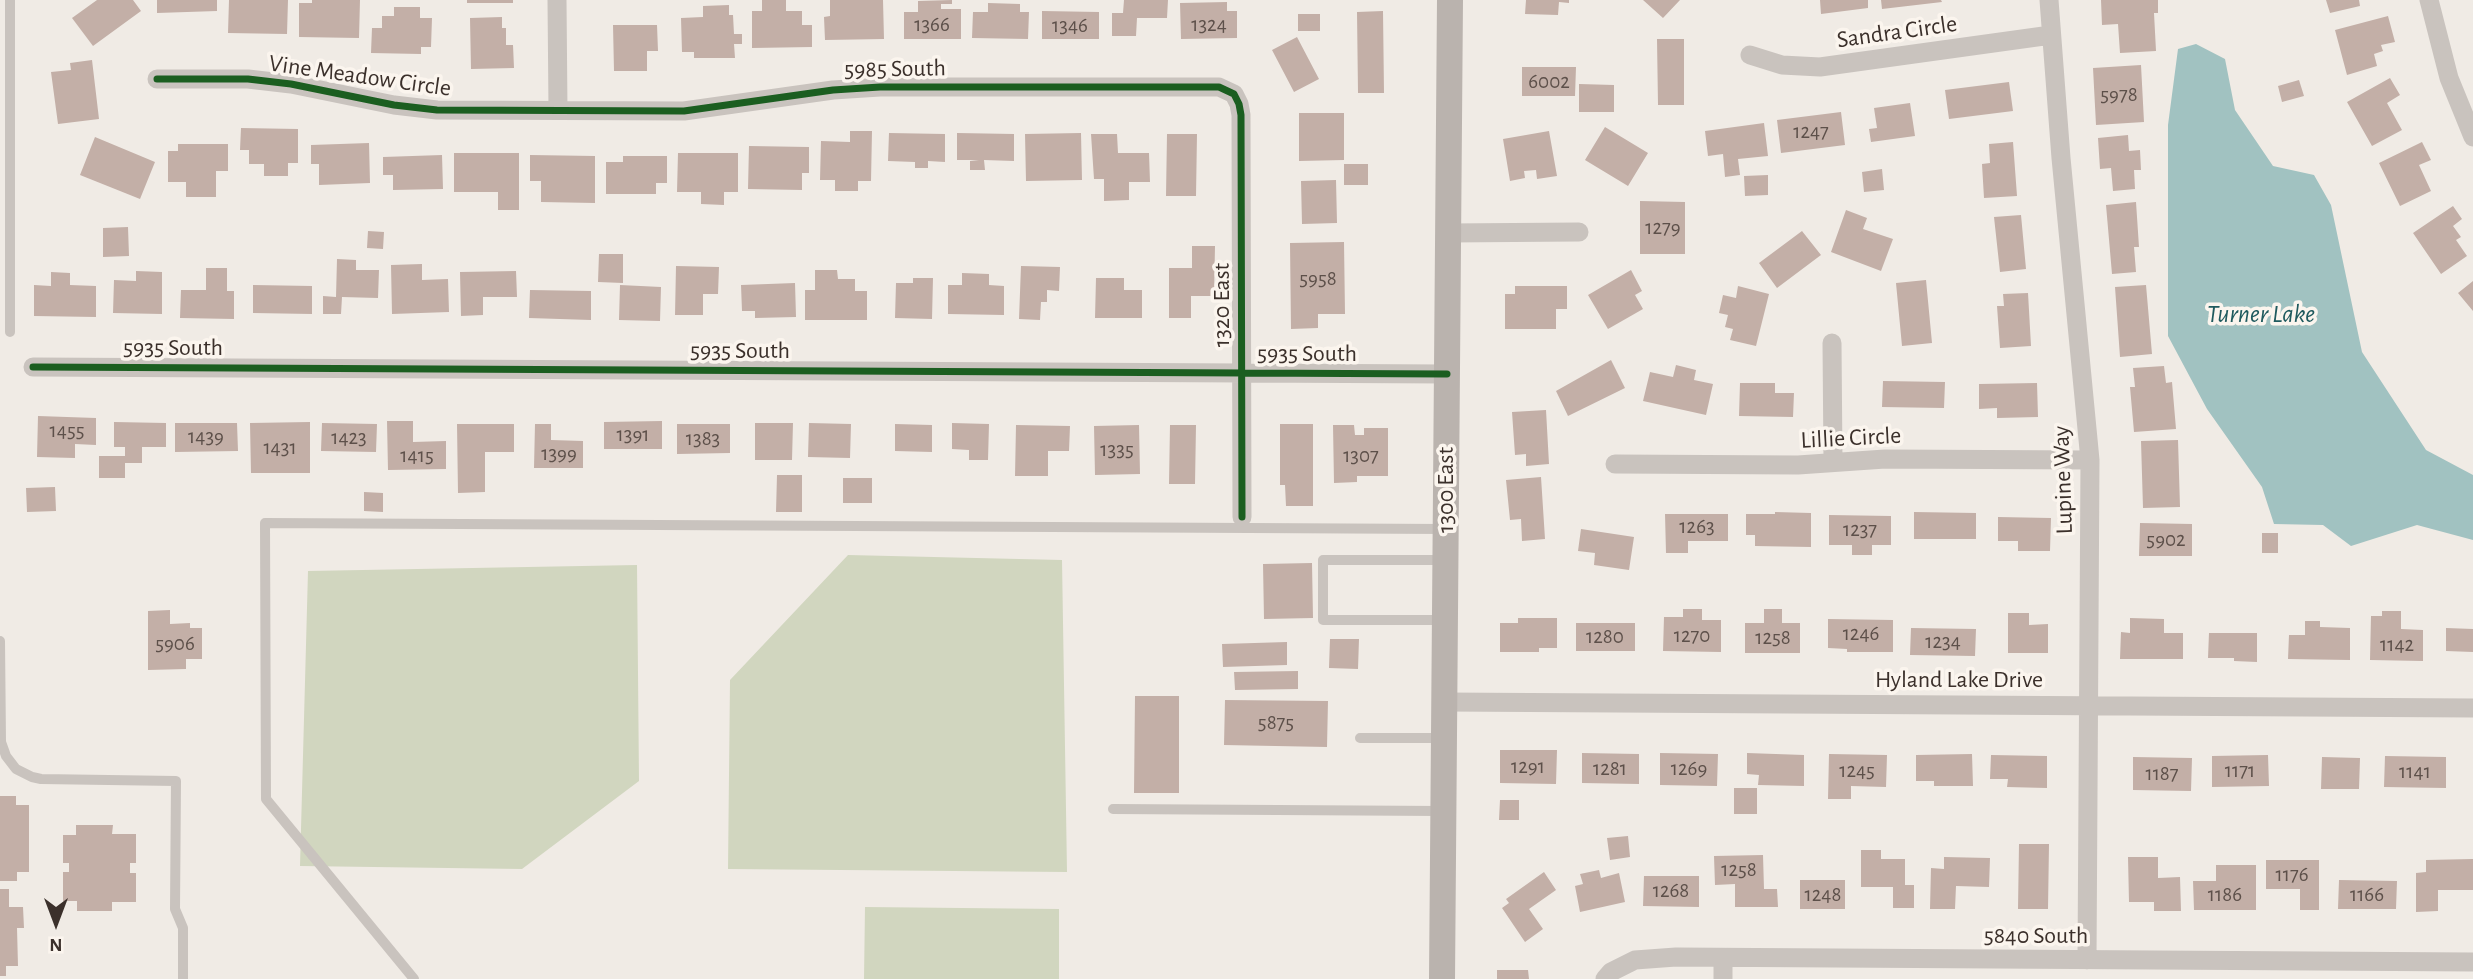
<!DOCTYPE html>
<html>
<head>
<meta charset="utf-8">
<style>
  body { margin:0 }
  #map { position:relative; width:2473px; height:979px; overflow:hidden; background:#f0ebe5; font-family:"Alegreya Sans",sans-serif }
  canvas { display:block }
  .north { position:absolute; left:21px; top:888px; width:70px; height:70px; -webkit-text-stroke:5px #fbf5ee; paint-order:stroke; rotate:180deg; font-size:19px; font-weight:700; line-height:28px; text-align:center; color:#3b302b }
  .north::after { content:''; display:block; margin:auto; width:24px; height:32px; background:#3b302b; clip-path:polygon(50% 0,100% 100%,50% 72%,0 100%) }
</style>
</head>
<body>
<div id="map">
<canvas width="2473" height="979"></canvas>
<div class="north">N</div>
</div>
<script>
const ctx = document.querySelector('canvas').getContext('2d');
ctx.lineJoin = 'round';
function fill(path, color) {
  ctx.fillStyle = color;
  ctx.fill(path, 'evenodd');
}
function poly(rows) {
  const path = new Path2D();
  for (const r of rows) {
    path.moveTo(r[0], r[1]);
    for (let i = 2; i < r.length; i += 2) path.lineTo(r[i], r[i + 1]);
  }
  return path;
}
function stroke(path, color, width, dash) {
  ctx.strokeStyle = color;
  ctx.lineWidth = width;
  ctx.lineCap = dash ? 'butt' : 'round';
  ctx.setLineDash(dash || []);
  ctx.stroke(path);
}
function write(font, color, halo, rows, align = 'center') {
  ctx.font = font + ' "Alegreya Sans",sans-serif';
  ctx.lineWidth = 7;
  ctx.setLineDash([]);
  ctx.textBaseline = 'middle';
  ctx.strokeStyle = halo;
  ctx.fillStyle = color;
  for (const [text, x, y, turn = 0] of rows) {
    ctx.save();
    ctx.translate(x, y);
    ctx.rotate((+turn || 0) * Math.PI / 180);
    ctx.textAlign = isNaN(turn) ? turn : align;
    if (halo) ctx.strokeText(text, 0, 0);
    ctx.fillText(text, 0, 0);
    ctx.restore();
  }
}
fill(poly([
  [848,555,1062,560,1067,872,728,869,730,680],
  [637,565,639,781,522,869,300,866,308,571],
  [865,907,1059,909,1059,979,864,979]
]), '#d1d6bf');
fill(poly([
  [2196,44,2225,59,2235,110,2273,166,2314,175,2331,205,2362,352,2426,450,2473,475,2473,540,2417,525,2351,546,2323,525,2274,524,2262,487,2207,409,2168,336,2168,125,2178,49]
]), '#a1c2c1');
fill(poly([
  [97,0,133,0,141,11,93,46,72,18],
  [157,0,217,0,217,11,157,13],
  [229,0,288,0,287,34,228,33],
  [312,0,360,0,359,38,299,37,299,3,312,3],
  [467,0,513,0,513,3,467,3],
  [762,0,786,0,786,11,802,11,802,25,812,25,812,47,752,48,752,11,762,11],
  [830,0,883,0,884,39,825,40,824,17,830,16],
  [952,0,952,4,941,4,941,9,961,9,961,39,904,39,904,12,918,12,918,1],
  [1124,0,1168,0,1167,18,1137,18,1136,36,1112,36,1112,13,1123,13],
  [1526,0,1569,0,1569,3,1559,2,1558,15,1525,14],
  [1643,0,1680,0,1663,18],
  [1820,0,1868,0,1868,8,1821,14],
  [1881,0,1941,0,1942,2,1882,9],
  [2101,0,2158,0,2158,13,2154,13,2156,51,2120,53,2118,24,2102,25],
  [2326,0,2359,0,2360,6,2330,13],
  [1227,2,1227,11,1237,11,1237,38,1181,39,1180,3],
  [988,3,1020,4,1020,12,1029,12,1028,39,972,38,973,12,988,12],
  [729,5,729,15,733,15,734,34,742,34,742,44,734,44,735,58,694,58,694,52,682,52,681,18,703,17,703,6],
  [394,7,420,7,420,18,432,18,431,47,421,47,421,54,371,53,372,28,382,28,382,16,394,16],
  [1042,11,1099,12,1099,39,1042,39],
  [1383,11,1384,93,1358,93,1357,12],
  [1298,14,1320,14,1320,31,1298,31],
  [2388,16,2395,42,2381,45,2383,51,2374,54,2377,66,2347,75,2335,30],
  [502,17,502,28,506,28,506,45,513,45,514,68,471,69,470,18],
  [613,25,657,25,658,51,647,51,647,71,614,71],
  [1297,37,1319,79,1294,92,1272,50],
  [1657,39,1684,39,1684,105,1658,105],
  [92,60,99,119,58,124,51,72,71,70,70,63],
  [2141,65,2144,122,2096,125,2093,68],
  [1522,67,1576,67,1575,96,1522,96],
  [2390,78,2400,95,2387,103,2402,130,2372,146,2347,102],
  [2299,80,2304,96,2282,102,2278,86],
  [2009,82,2013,111,1949,119,1945,90],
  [1579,84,1614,85,1614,112,1579,112],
  [1910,103,1915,136,1871,142,1869,129,1877,128,1874,108],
  [1841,112,1845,145,1781,153,1777,120],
  [1299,113,1344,113,1344,160,1299,161],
  [1764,123,1768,156,1738,159,1740,175,1725,177,1723,154,1708,156,1705,131],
  [1605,127,1648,153,1628,186,1585,160],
  [241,128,298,129,298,163,288,163,288,176,264,176,264,164,249,164,249,150,240,150],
  [850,131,872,131,871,181,858,181,858,191,835,191,835,180,820,180,821,141,850,142],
  [1549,131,1557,176,1537,179,1536,170,1524,171,1525,178,1510,181,1503,139],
  [889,133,945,134,945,162,928,161,928,168,915,168,915,162,888,161],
  [957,133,1014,134,1014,161,984,160,985,170,970,170,970,161,979,160,957,160],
  [1081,133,1082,180,1026,181,1025,134],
  [1091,134,1117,134,1118,153,1149,153,1150,182,1129,182,1129,200,1104,201,1104,179,1094,179],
  [1167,134,1197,134,1196,196,1166,196],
  [2128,135,2129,151,2140,150,2141,170,2134,170,2135,189,2113,191,2111,168,2100,169,2098,138],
  [95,137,155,162,140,199,80,175],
  [2013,142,2017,196,1984,198,1982,164,1990,163,1989,144],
  [2422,142,2431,160,2419,165,2431,191,2400,206,2379,163],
  [369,143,370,183,319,185,319,164,311,164,311,145],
  [178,144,228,144,228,171,216,171,216,197,186,197,186,182,168,182,168,151,178,151],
  [749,146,809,147,809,173,802,173,802,190,748,189],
  [454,153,519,153,519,210,498,210,498,192,454,192],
  [678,153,738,153,738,192,724,192,724,205,701,204,701,192,677,192],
  [442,155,443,189,393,190,393,175,383,175,383,157],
  [530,155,595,156,595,203,541,202,541,181,530,181],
  [623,156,667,156,667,183,656,183,656,194,606,194,606,162,623,162],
  [1344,164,1368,164,1368,185,1344,185],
  [1882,169,1884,190,1864,192,1862,172],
  [1768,175,1768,195,1745,196,1744,176],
  [1336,180,1337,223,1302,224,1301,181],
  [1640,201,1685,202,1685,254,1640,254],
  [2136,202,2139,247,2134,247,2136,272,2112,274,2106,205],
  [2453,206,2462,219,2453,226,2461,237,2456,240,2467,256,2441,274,2413,233],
  [1846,210,1867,218,1863,229,1893,239,1881,271,1831,252],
  [2021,215,2026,269,2000,272,1994,217],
  [128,227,129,256,103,257,103,228],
  [368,231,384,232,383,249,367,248],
  [1802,231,1821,255,1777,288,1759,263],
  [1344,242,1345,314,1318,314,1318,328,1291,329,1290,243],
  [1192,246,1215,246,1214,296,1191,296,1191,318,1169,318,1169,268,1192,268],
  [599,254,623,254,623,283,598,282],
  [337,259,356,260,356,270,379,270,378,298,342,297,341,314,323,314,323,296,336,297],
  [422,264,422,280,448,279,449,312,392,314,391,265],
  [676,266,719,267,718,294,703,294,703,315,675,315],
  [1021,266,1060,267,1059,291,1047,290,1047,302,1041,302,1040,320,1019,319],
  [206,268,227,268,227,291,234,291,234,319,180,318,181,290,206,290],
  [815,270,837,270,838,279,855,279,855,291,867,291,867,320,805,320,805,290,815,290],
  [1631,270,1642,291,1635,295,1643,309,1608,329,1588,295],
  [136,271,162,272,162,314,113,313,114,280,136,281],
  [516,271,517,297,483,297,483,315,461,316,460,272],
  [51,272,70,273,70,285,96,286,96,317,34,316,34,285,51,286],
  [962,273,989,274,989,285,1004,286,1004,315,948,314,948,285,962,285],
  [913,278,933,278,932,319,895,318,896,283,913,283],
  [1096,278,1124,278,1124,290,1142,290,1142,318,1095,318],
  [1926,280,1932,343,1902,346,1896,283],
  [2473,281,2473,311,2458,293],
  [795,283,796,317,755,318,755,311,742,311,741,285],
  [253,285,312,286,312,314,253,313],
  [620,285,661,287,660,321,619,320],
  [2146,285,2152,354,2120,357,2115,287],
  [1515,286,1567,286,1567,309,1556,309,1556,329,1505,329,1505,294,1515,294],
  [1738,286,1769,294,1756,346,1730,340,1733,329,1725,327,1728,315,1719,313,1723,295,1736,298],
  [530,290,591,291,591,320,529,318],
  [2028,293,2031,346,2000,348,1997,306,2004,306,2003,294],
  [1611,360,1625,388,1568,416,1556,391],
  [1676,365,1696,370,1694,380,1713,384,1706,415,1643,401,1650,372,1673,377],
  [2164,366,2166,383,2172,382,2176,429,2134,432,2130,387,2135,387,2133,368],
  [1883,381,1945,382,1944,408,1882,407],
  [1740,383,1775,383,1775,393,1794,393,1793,417,1739,416],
  [2037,383,2038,417,1997,418,1997,408,1979,409,1979,384],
  [1546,410,1549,464,1526,466,1526,454,1515,455,1512,412],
  [38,416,96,418,96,445,75,444,75,458,37,457],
  [387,421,413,421,413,442,446,441,446,469,388,470],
  [662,421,662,449,604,449,604,422],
  [114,422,166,423,166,447,142,447,142,463,125,463,125,478,99,478,99,456,125,456,125,447,114,447],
  [310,422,310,473,251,473,250,423],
  [175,423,237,423,238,451,175,452],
  [322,423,377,424,376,452,321,451],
  [755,423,793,423,792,460,755,460],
  [809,423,851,424,850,458,808,457],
  [952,423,989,424,988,460,969,460,969,450,952,449],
  [457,424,514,424,514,452,485,452,485,492,458,493],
  [535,424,551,424,551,440,583,441,583,468,534,468],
  [677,424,730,424,730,453,677,454],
  [895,424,932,425,932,452,895,451],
  [1280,424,1313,424,1313,506,1286,506,1285,485,1280,485],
  [1016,425,1070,426,1069,451,1048,451,1048,476,1015,476],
  [1139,425,1140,474,1095,475,1094,426],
  [1170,425,1196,425,1195,484,1169,484],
  [1333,425,1354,425,1355,435,1364,435,1364,428,1388,428,1388,476,1357,476,1357,482,1334,483],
  [2178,440,2180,507,2143,508,2141,441],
  [777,475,802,475,802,512,776,512],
  [1541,477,1545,539,1522,541,1521,519,1510,520,1506,480],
  [843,478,872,478,872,503,843,503],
  [55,487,56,511,27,512,26,488],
  [364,492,383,493,383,512,364,511],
  [1775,512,1811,513,1811,547,1755,546,1755,535,1746,535,1746,514,1775,514],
  [1914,512,1976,513,1976,539,1914,539],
  [1665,514,1728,514,1728,541,1688,541,1688,553,1666,553],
  [1829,515,1891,516,1891,545,1872,545,1872,555,1852,555,1852,545,1829,545],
  [1998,517,2051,518,2050,551,2018,551,2018,541,1998,541],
  [2140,523,2192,524,2192,556,2139,556],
  [1581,529,1634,537,1629,570,1594,565,1595,553,1578,551],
  [2262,533,2278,533,2278,553,2262,553],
  [1312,563,1313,618,1264,619,1263,564],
  [1683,609,1702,609,1702,620,1721,620,1721,652,1663,651,1664,617,1683,617],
  [1764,609,1782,609,1782,623,1800,623,1800,653,1745,653,1745,623,1764,623],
  [170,610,170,624,190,623,190,628,202,628,202,659,186,659,186,669,148,670,148,611],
  [2382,611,2401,611,2401,629,2423,630,2423,661,2370,660,2371,616,2382,616],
  [2008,613,2029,613,2029,625,2048,624,2048,653,2008,653],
  [1518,618,1557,618,1557,648,1539,648,1539,652,1500,652,1500,623,1518,623],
  [2130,618,2164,619,2164,633,2183,633,2183,659,2120,659,2121,632,2130,633],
  [1828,619,1893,620,1893,652,1847,652,1847,649,1828,648],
  [2305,621,2320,621,2320,627,2350,628,2350,660,2288,659,2289,635,2305,635],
  [1576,623,1635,623,1635,651,1576,651],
  [1911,628,1976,629,1975,656,1910,655],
  [2446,628,2473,629,2473,652,2446,651],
  [2209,633,2257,633,2257,662,2234,661,2234,658,2208,658],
  [1330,639,1359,639,1358,669,1329,668],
  [1287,642,1287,665,1223,667,1222,644],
  [1298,671,1298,689,1235,690,1234,672],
  [1135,696,1179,696,1179,793,1134,793],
  [1225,700,1328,701,1327,747,1224,745],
  [1500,750,1557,750,1556,784,1500,783],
  [1582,753,1639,754,1639,784,1582,783],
  [1660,753,1718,754,1717,786,1660,785],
  [1747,753,1804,755,1804,786,1758,785,1759,775,1747,774],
  [1829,754,1887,755,1886,787,1851,786,1851,799,1828,799],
  [1972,754,1973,786,1934,786,1934,781,1916,781,1916,755],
  [1991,755,2047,756,2047,788,2007,787,2008,779,1990,779],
  [2268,755,2269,786,2212,787,2212,756],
  [2385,756,2446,757,2446,788,2384,787],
  [2133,757,2192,758,2191,791,2133,790],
  [2322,757,2360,758,2359,789,2321,789],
  [1734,788,1757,788,1757,814,1734,814],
  [0,796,16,796,16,805,29,805,29,872,17,872,17,881,0,881],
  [1500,800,1519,800,1519,820,1499,820],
  [76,825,113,825,112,834,136,834,136,863,130,863,130,873,136,873,136,902,112,902,112,911,77,911,77,901,63,901,63,872,69,872,69,863,63,863,63,835,76,835],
  [1628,836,1630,857,1610,860,1607,838],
  [2019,844,2049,844,2048,909,2018,909],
  [1861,850,1881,850,1881,859,1905,859,1905,885,1914,885,1914,908,1893,908,1893,887,1861,887],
  [1763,855,1764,889,1777,889,1778,907,1735,907,1735,884,1715,885,1714,856],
  [1944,857,1990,858,1989,887,1956,886,1955,909,1930,909,1931,868,1944,869],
  [2128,857,2158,857,2158,878,2180,877,2181,911,2154,911,2154,902,2129,902],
  [2473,859,2473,890,2438,890,2438,911,2416,912,2416,873,2426,872,2426,860],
  [2266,860,2319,860,2319,910,2300,910,2300,889,2266,889],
  [2216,865,2256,865,2256,910,2194,910,2193,881,2216,881],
  [1599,870,1601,878,1619,873,1625,902,1580,912,1575,886,1583,884,1580,874],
  [1544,872,1556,890,1529,909,1543,929,1525,942,1502,908,1509,903,1506,899],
  [1644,876,1699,876,1699,907,1643,906],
  [1800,880,1845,880,1845,909,1800,909],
  [2339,880,2397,881,2396,909,2338,909],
  [0,889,9,889,9,907,23,907,24,928,17,928,18,966,6,966,6,976,0,976],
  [1497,970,1528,970,1529,979,1497,979]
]), '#c3afa7');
stroke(poly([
  [10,0,10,332],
  [1444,560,1323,560,1323,620,1444,620],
  [0,641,1,742,6,756,16,769,32,777,41,779,176,781,175,909,183,928,183,979],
  [1360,738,1443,738],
  [1113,809,1441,811],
  [414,979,266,799,265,523,1446,529]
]), '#c9c3be', 10);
stroke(poly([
  [557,0,558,110],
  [2049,0,2061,158,2090,460,2087,960],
  [2429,0,2449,78,2473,137],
  [1750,55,1782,65,1820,67,2051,35],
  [157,79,248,79,291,84,394,105,437,110,684,111,833,90,880,87,1219,87,1234,94,1239,104,1241,115,1242,517],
  [1448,233,1579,232],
  [1832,343,1833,462],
  [33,367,1447,374],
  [1615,464,1798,465,1885,459,2090,460],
  [1444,702,2473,708],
  [1605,979,1611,972,1635,960,1676,957,2473,962],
  [1723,979,1723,958]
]), '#c9c3be', 19);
stroke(poly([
  [1442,979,1450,0]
]), '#bab3ae', 26);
stroke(poly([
  [157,79,248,79,291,84,394,105,437,110,684,111,833,90,880,87,1219,87,1234,94,1239,104,1241,115,1242,517],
  [33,367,1447,374]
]), '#1b5e20', 7);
write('21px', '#5d504a', null, [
  ["1366",932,25],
  ["1324",1209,25],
  ["1346",1070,26],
  ["6002",1549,82],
  ["5978",2119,95],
  ["1247",1811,132],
  ["1279",1663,228],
  ["5958",1318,279],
  ["1455",67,431],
  ["1391",633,435],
  ["1439",206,437],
  ["1423",349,438],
  ["1383",703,439],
  ["1431",280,448],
  ["1335",1117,450],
  ["1399",559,454],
  ["1415",417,456],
  ["1307",1361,456],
  ["1263",1697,527],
  ["1237",1860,530],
  ["5902",2166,540],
  ["1246",1861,634],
  ["1270",1692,636],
  ["1280",1605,637],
  ["1258",1773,638],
  ["1234",1943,642],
  ["5906",175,644],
  ["1142",2397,645],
  ["5875",1276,723],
  ["1291",1528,767],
  ["1281",1610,769],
  ["1269",1689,769],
  ["1245",1857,771],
  ["1171",2240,771],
  ["1141",2415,772],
  ["1187",2162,774],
  ["1258",1739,870],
  ["1176",2292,875],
  ["1268",1671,891],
  ["1248",1823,895],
  ["1186",2225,895],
  ["1166",2367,895]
]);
write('24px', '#3b302b', '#fbf5ee', [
  ["Sandra Circle",1897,32,-8],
  ["5985 South",895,69,-1],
  ["Vine Meadow Circle",360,76,8],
  ["1320 East",1222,305,-90],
  ["5935 South",173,348],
  ["5935 South",740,351],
  ["5935 South",1307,354],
  ["Lillie Circle",1851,438,-3],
  ["Lupine Way",2063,480,-92],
  ["1300 East",1446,490,-90],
  ["Hyland Lake Drive",1959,680],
  ["5840 South",2036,936]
]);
write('italic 26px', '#1f5a5e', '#fbf5ee', [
  ["Turner Lake",2261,314]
]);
</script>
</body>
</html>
